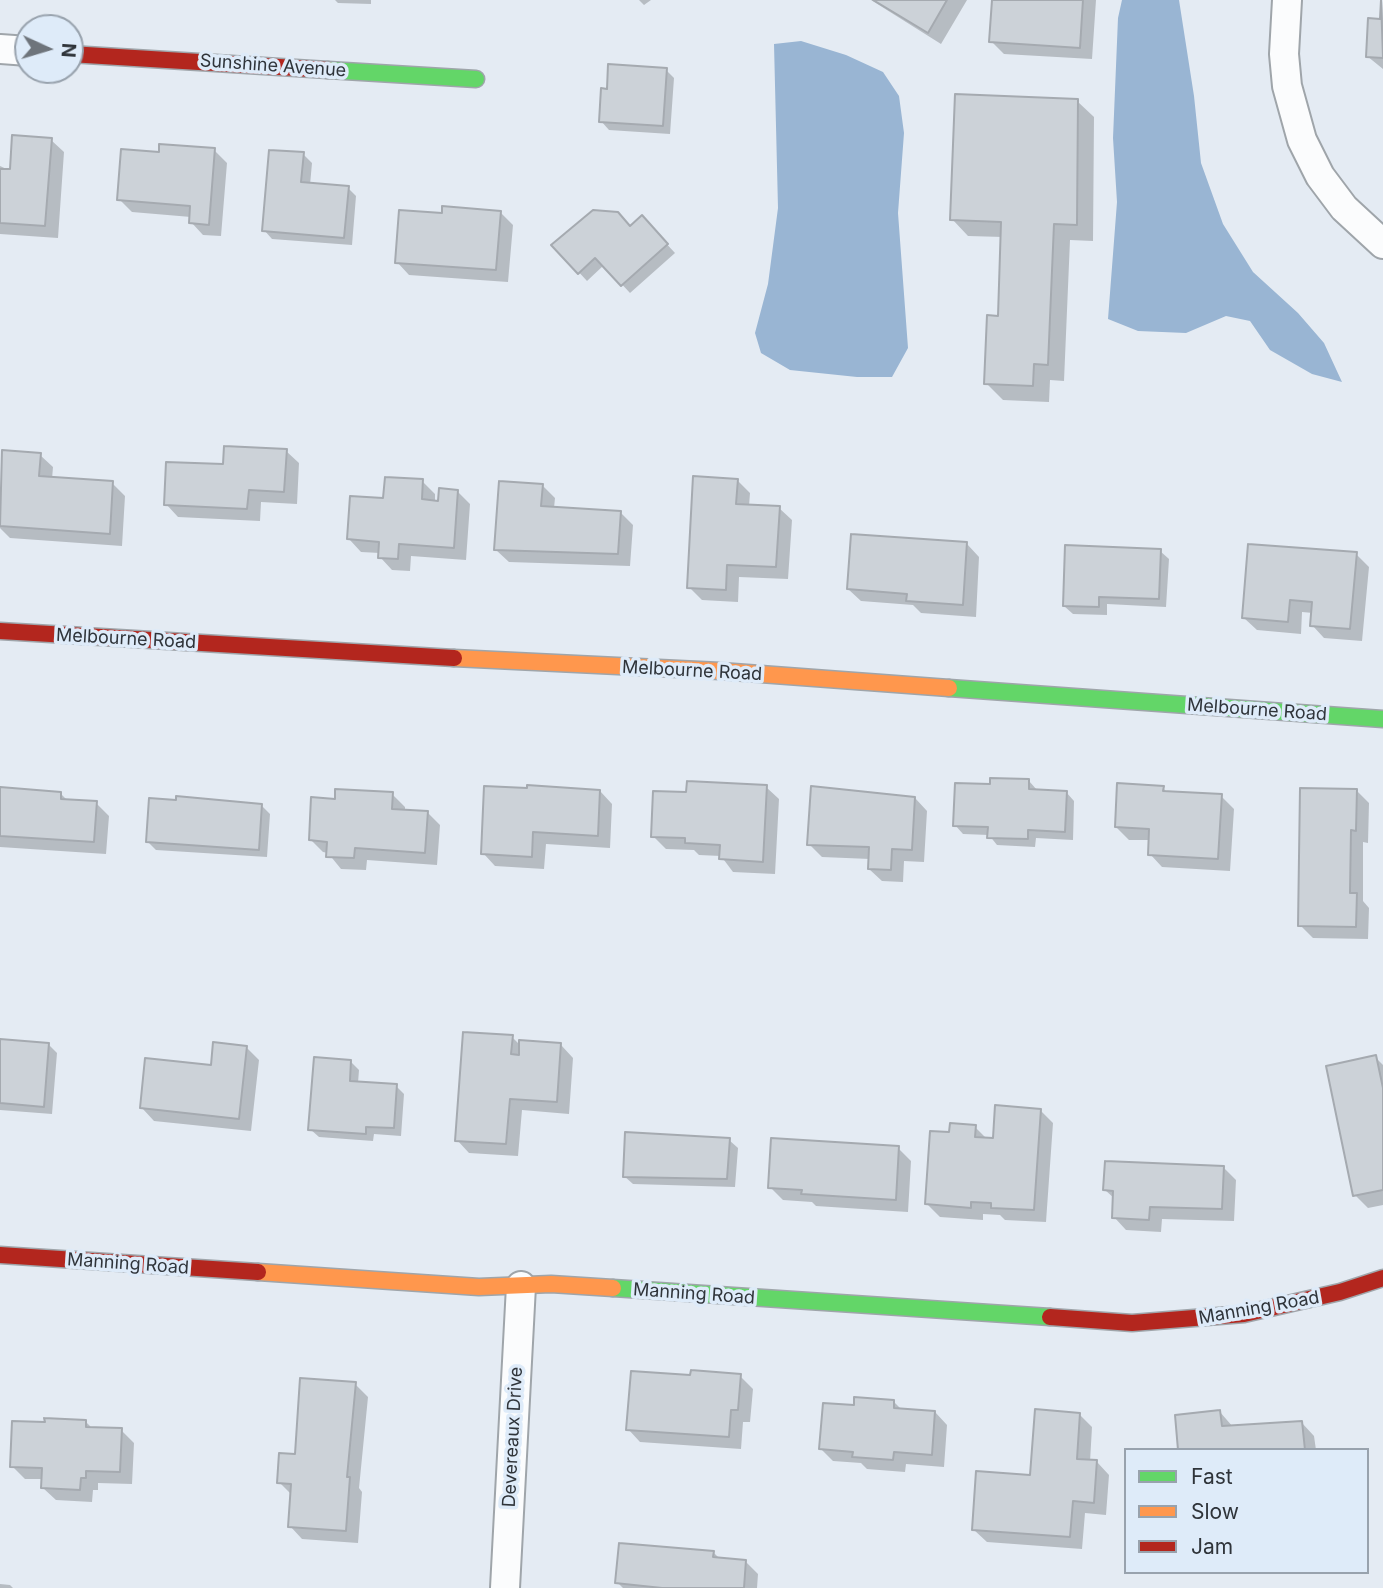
<!DOCTYPE html>
<html>
<head>
<meta charset="utf-8">
<style>
  body { margin:0 }
  #map { position:relative; width:1383px; height:1588px; overflow:hidden; background:#e4ebf3; font-family:Inter,sans-serif }
  canvas { display:block }
  .legend { position:absolute; left:1124px; top:1448px; width:245px; height:126px; box-sizing:border-box; background:#deebf9; border:2px solid #98a2ad; margin:0; padding:9px 12px; list-style:none; font-size:21px; color:#2f343a }
  .legend li { display:flex; align-items:center; gap:14px; height:35px }
  .legend b { width:35px; border:2px solid #98a2ad }
  .north { position:absolute; left:14px; top:14px; width:70px; height:70px; box-sizing:border-box; background:#deebf9; border:2px solid #98a2ad; border-radius:50%; rotate:94deg; font-size:19px; font-weight:700; line-height:28px; text-align:center; color:#2f343a }
  .north::after { content:''; display:block; margin:auto; width:24px; height:32px; background:#6e747b; clip-path:polygon(50% 0,100% 100%,50% 72%,0 100%) }
</style>
</head>
<body>
<div id="map">
<canvas width="1383" height="1588"></canvas>
<ul class="legend">
<li><b style="height:9px;background:#63d668"></b>Fast</li>
<li><b style="height:9px;background:#ff974d"></b>Slow</li>
<li><b style="height:9px;background:#b3261e"></b>Jam</li>
</ul>
<div class="north">N</div>
</div>
<script>
const ctx = document.querySelector('canvas').getContext('2d');
ctx.lineJoin = 'round';
function fill(path, color) {
  ctx.fillStyle = color;
  ctx.fill(path, 'evenodd');
}
function poly(rows) {
  const path = new Path2D();
  for (const r of rows) {
    path.moveTo(r[0], r[1]);
    for (let i = 2; i < r.length; i += 2) path.lineTo(r[i], r[i + 1]);
  }
  return path;
}
function stroke(path, color, width, dash) {
  ctx.strokeStyle = color;
  ctx.lineWidth = width;
  ctx.lineCap = dash ? 'butt' : 'round';
  ctx.setLineDash(dash || []);
  ctx.stroke(path);
}
function write(font, color, halo, rows, align = 'center') {
  ctx.font = font + ' Inter,sans-serif';
  ctx.lineWidth = 7;
  ctx.setLineDash([]);
  ctx.textBaseline = 'middle';
  ctx.strokeStyle = halo;
  ctx.fillStyle = color;
  for (const [text, x, y, turn = 0] of rows) {
    ctx.save();
    ctx.translate(x, y);
    ctx.rotate((+turn || 0) * Math.PI / 180);
    ctx.textAlign = isNaN(turn) ? turn : align;
    if (halo) ctx.strokeText(text, 0, 0);
    ctx.fillText(text, 0, 0);
    ctx.restore();
  }
}
fill(poly([
  [1122,0,1179,0,1194,96,1201,163,1223,224,1253,272,1298,313,1324,343,1342,382,1312,374,1270,350,1250,321,1226,316,1186,333,1138,331,1108,319,1117,202,1113,138,1118,18],
  [801,41,846,55,883,72,899,96,904,133,898,213,908,348,892,377,857,377,790,370,761,353,755,333,768,284,778,208,774,44]
]), '#99b5d3');
fill(poly([
  [335,0,371,0,371,4,338,3],
  [639,0,651,0,644,5],
  [871,0,967,0,941,44],
  [994,0,1096,0,1092,59,1004,54,991,41],
  [1383,0,1383,69,1367,56,1382,21],
  [666,70,674,78,670,134,609,130,601,121],
  [1077,101,1094,117,1093,241,1070,240,1064,381,1050,380,1049,402,1003,400,986,383,999,318,1003,237,968,236,952,219],
  [51,140,64,152,58,238,0,234,0,166,11,171],
  [214,150,227,163,221,236,203,235,191,222,191,217,132,212,119,199,160,154],
  [303,154,312,163,310,185,348,188,356,196,352,245,272,239,264,230],
  [500,212,513,225,508,282,409,275,397,262,443,215],
  [650,226,675,253,630,293,604,265,587,281,554,245],
  [286,451,299,463,297,504,261,502,260,521,178,517,166,504,225,466],
  [4,452,40,455,53,467,52,479,112,483,125,496,122,546,10,538,0,528],
  [737,480,750,493,749,506,779,508,792,520,788,579,739,577,738,602,702,600,689,587],
  [422,481,435,494,435,502,440,502,457,491,470,504,466,560,411,556,410,571,392,570,380,557,380,553,361,552,349,539,385,500],
  [542,485,555,498,554,508,620,512,633,525,630,566,509,562,496,550],
  [967,544,979,557,976,617,921,613,913,605,861,601,848,589],
  [1160,551,1169,559,1166,607,1107,604,1107,615,1073,614,1064,606],
  [1356,554,1369,567,1362,641,1324,638,1312,625,1313,613,1302,612,1301,634,1257,630,1244,618],
  [1029,781,1037,790,1066,792,1074,801,1073,840,1036,838,1035,847,997,845,989,835,963,834,955,825,991,786],
  [766,787,779,799,775,874,733,872,721,856,699,855,694,850,666,849,653,836,687,794],
  [1163,788,1168,793,1221,796,1234,809,1230,871,1162,867,1150,854,1150,840,1129,840,1116,827],
  [0,789,60,793,68,801,96,803,109,816,106,854,0,847],
  [1356,790,1369,803,1368,843,1363,842,1363,901,1369,908,1368,939,1313,938,1300,925],
  [600,791,612,804,610,848,546,844,544,869,495,866,483,853],
  [392,794,405,807,405,811,427,812,440,825,437,865,367,860,366,870,341,869,328,853,323,852,311,840,336,801],
  [915,798,927,811,924,862,904,861,903,882,882,881,869,869,870,859,822,857,809,844],
  [261,805,270,814,267,857,156,850,147,841],
  [512,1037,521,1046,561,1045,573,1058,569,1114,522,1110,518,1156,469,1153,457,1140],
  [0,1041,49,1045,57,1053,52,1114,0,1110],
  [246,1047,259,1060,251,1131,154,1121,142,1108],
  [1375,1057,1383,1065,1383,1205,1368,1208,1355,1195],
  [351,1062,359,1070,358,1083,396,1086,404,1094,401,1136,374,1134,373,1141,319,1137,310,1129],
  [1040,1110,1053,1123,1046,1222,1005,1220,1000,1215,983,1214,983,1220,940,1217,927,1204,951,1134,975,1127,988,1140,995,1140],
  [729,1140,738,1148,735,1187,633,1184,624,1176],
  [898,1148,911,1161,908,1212,816,1206,812,1202,783,1200,770,1187],
  [1223,1167,1236,1180,1234,1221,1162,1219,1161,1232,1126,1230,1114,1217,1115,1199,1105,1190],
  [740,1376,753,1389,750,1422,743,1422,741,1449,640,1442,628,1429,692,1377],
  [355,1384,368,1397,359,1488,362,1492,358,1543,302,1539,290,1526,292,1495,279,1482,296,1456],
  [894,1402,902,1410,935,1412,947,1425,944,1467,906,1464,905,1472,867,1469,861,1463,833,1461,821,1449,855,1407],
  [1220,1412,1233,1427,1302,1423,1314,1436,1316,1450,1180,1450],
  [1079,1414,1092,1427,1090,1462,1097,1462,1109,1475,1106,1515,1085,1513,1082,1549,987,1542,974,1530,1032,1476],
  [86,1422,93,1429,121,1430,134,1443,132,1484,98,1483,98,1490,93,1490,92,1502,56,1500,43,1488,43,1479,25,1479,12,1466],
  [713,1552,720,1559,745,1561,758,1574,757,1588,623,1588,617,1582],
  [0,1584,10,1585,13,1588,0,1588]
]), '#0003');
const building = poly([
  [873,0,947,0,928,33,873,0],
  [992,0,1083,0,1080,48,989,42,992,0],
  [1381,0,1383,58,1366,57,1368,18,1380,19,1381,0],
  [608,64,667,68,663,126,599,122,601,88,607,89,608,64],
  [955,94,1078,99,1077,225,1054,224,1048,365,1034,364,1033,386,984,384,987,315,998,316,1001,222,950,220,955,94],
  [12,135,52,138,45,226,0,223,0,169,10,169,12,135],
  [159,144,215,148,209,225,189,223,190,206,117,200,121,149,159,152,159,144],
  [269,150,304,152,301,182,349,186,344,238,262,231,269,150],
  [442,206,501,211,496,270,395,263,399,210,442,213,442,206],
  [593,210,618,212,630,226,642,215,668,244,621,286,595,258,578,274,551,245,593,210],
  [224,446,287,449,284,492,249,490,247,509,164,505,166,462,223,464,224,446],
  [2,450,41,453,39,476,113,481,110,534,0,526,2,450],
  [693,476,738,479,736,504,780,506,776,567,727,565,726,590,687,588,693,476],
  [385,477,423,479,422,499,438,501,439,488,458,490,454,548,399,544,398,559,378,558,379,542,347,539,350,496,383,498,385,477],
  [499,481,543,484,541,506,621,511,618,554,494,550,499,481],
  [851,534,967,542,963,605,906,601,907,594,847,589,851,534],
  [1248,544,1357,552,1350,629,1310,626,1312,602,1290,600,1288,622,1242,618,1248,544],
  [1065,545,1161,549,1159,599,1099,597,1099,607,1063,606,1065,545],
  [990,778,1029,779,1029,789,1067,791,1065,832,1028,830,1028,839,987,838,988,827,953,826,955,783,990,784,990,778],
  [687,781,767,785,763,862,719,859,720,845,685,843,685,838,651,837,653,791,686,792,687,781],
  [1117,783,1164,786,1163,791,1222,794,1218,859,1148,855,1149,829,1115,827,1117,783],
  [527,785,600,790,598,836,533,832,532,857,481,854,484,786,527,788,527,785],
  [811,786,915,797,912,850,892,849,891,870,868,869,869,847,807,845,811,786],
  [0,787,61,792,61,799,97,801,94,842,0,836,0,787],
  [1300,788,1357,789,1356,831,1351,830,1350,893,1357,893,1356,927,1298,926,1300,788],
  [335,789,393,792,392,809,428,811,425,853,355,848,354,858,326,857,327,842,309,840,311,797,335,799,335,789],
  [176,796,262,804,259,850,146,842,149,798,176,800,176,796],
  [463,1032,513,1035,511,1054,519,1055,519,1040,561,1043,557,1102,510,1099,506,1144,455,1141,463,1032],
  [0,1039,49,1043,44,1107,0,1103,0,1039],
  [213,1042,247,1046,239,1119,140,1108,145,1058,211,1065,213,1042],
  [1376,1055,1383,1088,1383,1190,1353,1196,1326,1066,1376,1055],
  [314,1057,351,1060,350,1081,397,1084,394,1128,366,1127,366,1134,308,1130,314,1057],
  [995,1105,1041,1109,1034,1210,991,1208,991,1203,971,1202,971,1208,925,1204,930,1131,949,1132,950,1123,976,1125,975,1137,993,1138,995,1105],
  [625,1132,730,1138,727,1179,623,1177,625,1132],
  [771,1138,899,1146,896,1200,801,1194,802,1190,768,1188,771,1138],
  [1105,1161,1224,1166,1222,1209,1150,1207,1149,1220,1112,1218,1113,1191,1103,1190,1105,1161],
  [691,1370,741,1374,738,1410,731,1410,729,1437,626,1430,631,1371,690,1375,691,1370],
  [300,1378,356,1382,347,1477,350,1477,346,1531,288,1527,291,1484,277,1483,279,1453,295,1454,300,1378],
  [854,1397,894,1400,894,1408,935,1411,932,1455,894,1452,893,1460,852,1457,853,1452,819,1449,823,1403,854,1405,854,1397],
  [1035,1409,1080,1413,1077,1459,1097,1460,1094,1503,1073,1501,1070,1537,972,1530,976,1471,1030,1475,1035,1409],
  [1220,1410,1222,1426,1302,1421,1305,1450,1178,1450,1175,1415,1220,1410],
  [44,1418,86,1420,86,1427,122,1428,120,1472,86,1471,86,1478,81,1478,80,1490,41,1488,42,1468,10,1467,12,1421,45,1422,44,1418],
  [619,1543,714,1551,713,1557,746,1560,744,1588,662,1588,615,1583,619,1543]
]);
fill(building, '#ccd2d8');
stroke(building, '#a5aab0', 2);
const street = poly([
  [1287,0,1284,54,1287,86,1302,140,1320,176,1344,208,1383,244],
  [0,49,28,51],
  [505,1588,521,1286]
]);
const fast = poly([
  [328,70,476,79],
  [949,688,1383,719],
  [613,1288,1050,1317]
]);
const slow = poly([
  [454,658,720,671,949,688],
  [258,1272,479,1287,551,1284,613,1288]
]);
const jam = poly([
  [70,54,328,70],
  [0,631,454,658],
  [0,1255,258,1272],
  [1050,1317,1132,1323,1244,1314,1340,1292,1383,1278]
]);
stroke(street, '#9fa5aa', 32);
stroke(fast, '#9fa5aa', 19);
stroke(slow, '#9fa5aa', 19);
stroke(jam, '#9fa5aa', 19);
stroke(street, '#fbfcfd', 28);
stroke(fast, '#63d668', 16);
stroke(slow, '#ff974d', 16);
stroke(jam, '#b3261e', 16);
write('18px', '#2f343a', '#deebf9', [
  ["Sunshine Avenue",273,66,4],
  ["Melbourne Road",126,639,3],
  ["Melbourne Road",692,671,3],
  ["Melbourne Road",1257,710,4],
  ["Manning Road",128,1264,4],
  ["Manning Road",694,1294,4],
  ["Manning Road",1259,1308,-10],
  ["Devereaux Drive",513,1437,-87]
]);
</script>
</body>
</html>
